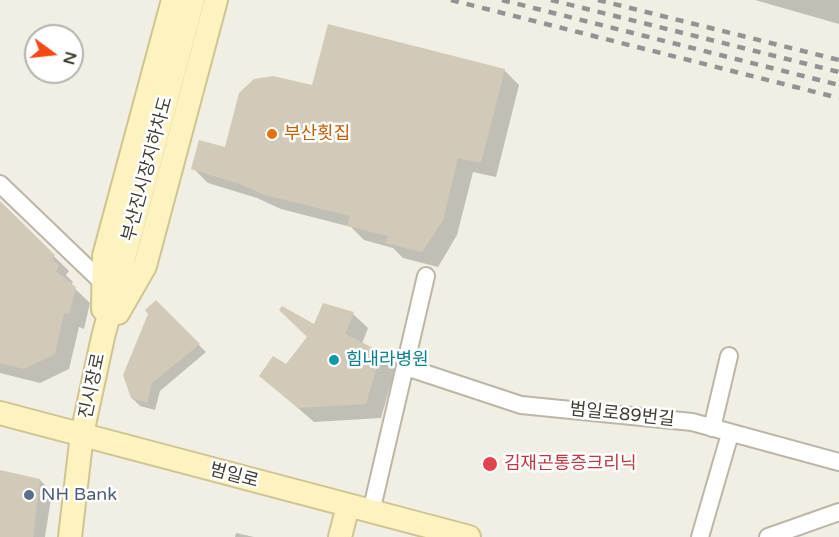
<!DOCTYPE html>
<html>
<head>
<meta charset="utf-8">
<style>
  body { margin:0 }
  #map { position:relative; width:839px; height:537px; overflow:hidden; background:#f1eee3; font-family:"Varela Round",sans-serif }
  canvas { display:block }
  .north { position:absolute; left:24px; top:24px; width:60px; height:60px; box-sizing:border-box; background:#fff; border:2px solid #b3b2ad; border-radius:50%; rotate:105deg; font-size:16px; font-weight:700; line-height:24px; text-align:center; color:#423e33 }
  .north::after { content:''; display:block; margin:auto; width:21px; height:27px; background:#f64715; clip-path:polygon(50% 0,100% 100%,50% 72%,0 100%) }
</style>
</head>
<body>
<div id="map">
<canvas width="839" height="537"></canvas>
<div class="north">N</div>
</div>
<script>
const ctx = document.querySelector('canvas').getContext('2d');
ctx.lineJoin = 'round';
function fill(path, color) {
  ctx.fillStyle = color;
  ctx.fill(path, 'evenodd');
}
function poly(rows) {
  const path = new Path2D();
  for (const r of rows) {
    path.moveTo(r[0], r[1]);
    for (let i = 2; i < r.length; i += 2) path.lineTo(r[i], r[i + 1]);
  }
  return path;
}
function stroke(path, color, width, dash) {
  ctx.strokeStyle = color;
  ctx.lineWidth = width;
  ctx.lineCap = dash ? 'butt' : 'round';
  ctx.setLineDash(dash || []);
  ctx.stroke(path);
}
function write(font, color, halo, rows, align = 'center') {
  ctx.font = font + ' "Varela Round","Noto Sans KR",sans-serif';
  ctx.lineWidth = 5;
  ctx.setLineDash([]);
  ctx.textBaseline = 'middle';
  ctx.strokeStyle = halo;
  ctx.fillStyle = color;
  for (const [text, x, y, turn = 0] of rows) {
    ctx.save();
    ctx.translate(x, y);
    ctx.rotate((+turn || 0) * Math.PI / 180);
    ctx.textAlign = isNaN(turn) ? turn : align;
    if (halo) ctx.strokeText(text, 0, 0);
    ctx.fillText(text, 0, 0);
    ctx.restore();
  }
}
fill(poly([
  [755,0,839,0,839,24],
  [504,70,519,85,496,177,473,172,457,235,438,267,403,258,393,248,364,240,351,227,281,209,257,198,208,183,193,168,226,149,313,87],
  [0,203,69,271,66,275,73,282,71,285,90,303,84,329,79,327,69,369,40,383,0,373],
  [155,302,206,352,160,391,155,410,140,406,132,398],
  [353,314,368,328,362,344,380,354,395,369,381,418,314,422,261,376,286,366,315,326],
  [0,472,40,480,52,492,45,537,0,537],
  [236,533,254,537,235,537]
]), '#0003');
fill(poly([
  [328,24,505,69,481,163,458,158,443,220,422,252,386,243,388,236,347,226,350,216,265,195,240,184,191,169,199,140,225,147,239,93,254,79,273,76,312,85],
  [0,201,55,255,52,259,59,266,56,271,76,287,69,314,64,313,55,354,24,369,0,363],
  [156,300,200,344,152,383,147,403,131,398,123,375,148,314,145,310],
  [323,303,354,312,345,334,381,352,366,404,298,408,259,376,273,356,286,364,307,337,279,310,282,306,314,324],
  [0,470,40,479,33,537,0,537]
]), '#d2cab8');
const street = poly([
  [0,184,102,282],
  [406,367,521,405,692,422,839,462],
  [712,428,729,356],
  [371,512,426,276],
  [700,537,730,434],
  [768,537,839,512]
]);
const secondary = poly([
  [103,309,104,256,173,0],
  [118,313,145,266,216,0],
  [0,413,469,537],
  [70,537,82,434,103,337,193,0],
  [340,537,348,506]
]);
stroke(street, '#bcb6a6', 20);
stroke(secondary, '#d1c493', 26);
stroke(street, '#fff', 16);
stroke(secondary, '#fdf3c0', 22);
stroke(poly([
  [451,0,839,98],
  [502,0,839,85],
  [551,0,839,72],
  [598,0,839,60]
]), '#939393', 4.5, [8, 8]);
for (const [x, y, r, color] of [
  [272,134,6,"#e8710a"],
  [334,360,6,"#0f9aa8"],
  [490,464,8,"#e0444e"],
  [29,495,6,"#5c6f8a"]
]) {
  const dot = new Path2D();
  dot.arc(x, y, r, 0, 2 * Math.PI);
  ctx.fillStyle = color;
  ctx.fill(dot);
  stroke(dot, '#fff', 2);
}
write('18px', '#c56008', '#fff', [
  ["부산횟집",284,134]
], 'left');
write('18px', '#423e33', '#fff', [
  ["부산진시장지하차도",148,169,-75],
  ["진시장로",93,386,-78],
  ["범일로89번길",622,415,6],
  ["범일로",234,476,15]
]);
write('18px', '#0d838f', '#fff', [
  ["힘내라병원",346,360]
], 'left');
write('18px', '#be3a42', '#fff', [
  ["김재곤통증크리닉",504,464]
], 'left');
write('18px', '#4e5e75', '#fff', [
  ["NH Bank",41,495]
], 'left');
</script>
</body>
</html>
